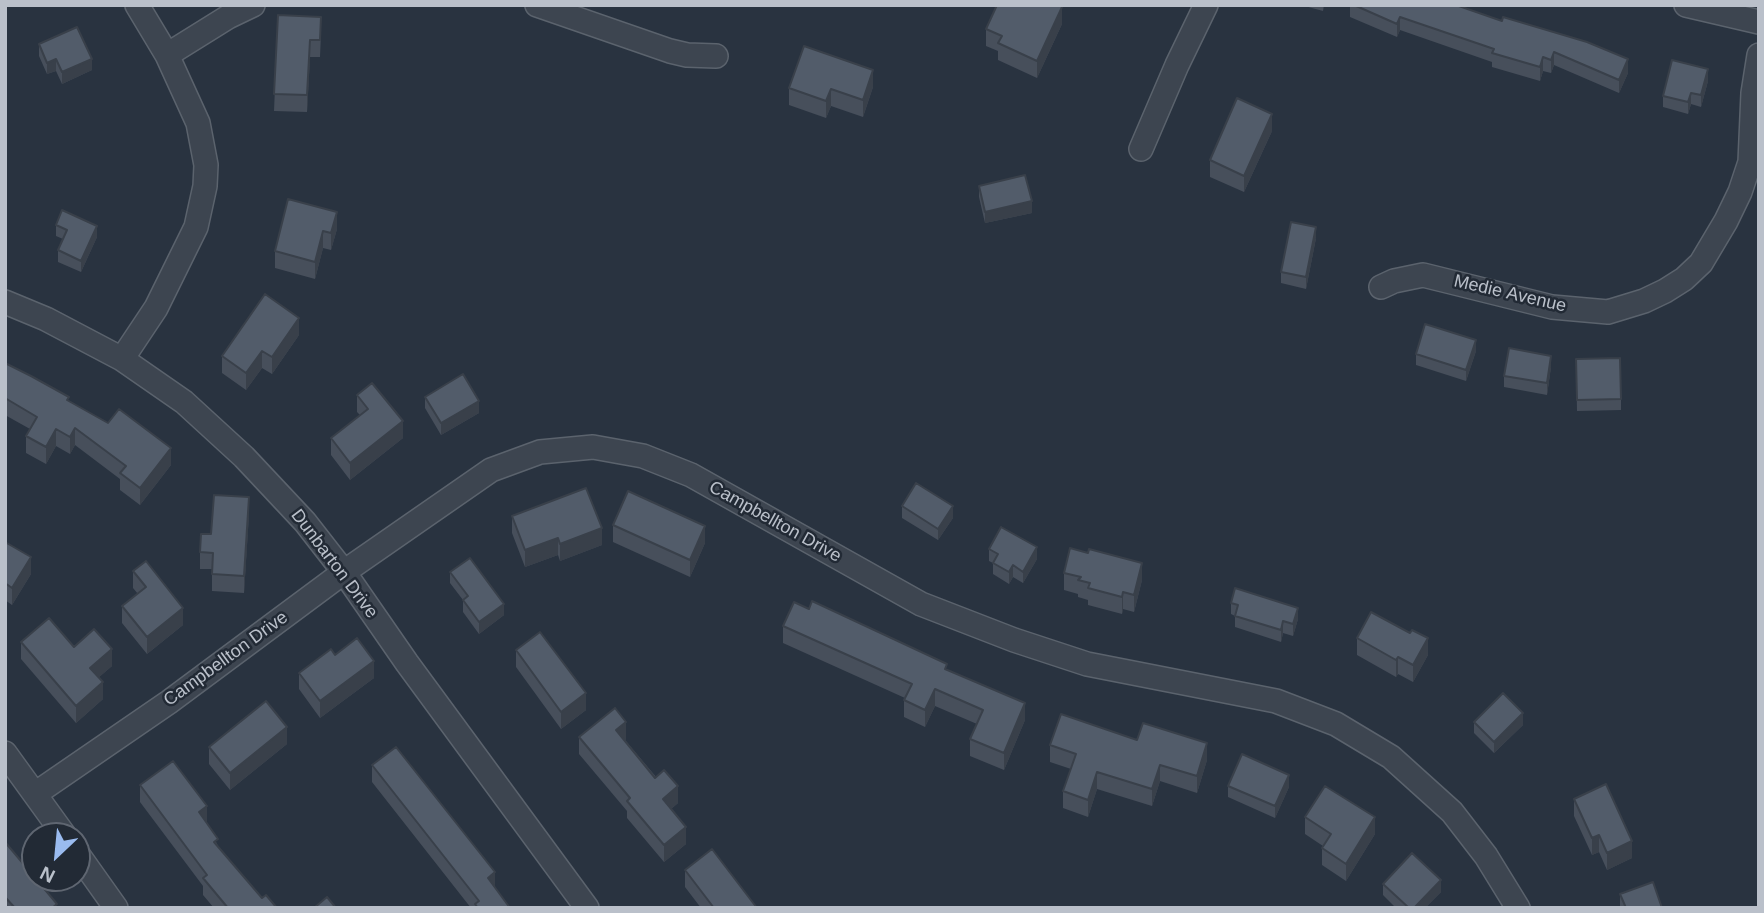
<!DOCTYPE html>
<html>
<head>
<meta charset="utf-8">
<style>
  body { margin:0 }
  #map { position:relative; width:1764px; height:913px; overflow:hidden; background:#293340; font-family:Arial,sans-serif }
  canvas { display:block }
  .frame { position:absolute; inset:0; border:7px solid #bac0ca; pointer-events:none }
  .north { position:absolute; left:21px; top:822px; width:70px; height:70px; box-sizing:border-box; background:#222a35; border:2px solid #5f6671; border-radius:50%; rotate:206deg; font-size:19px; font-weight:700; line-height:28px; text-align:center; color:#bac0ca }
  .north::after { content:''; display:block; margin:auto; width:24px; height:32px; background:#9abbef; clip-path:polygon(50% 0,100% 100%,50% 72%,0 100%) }
</style>
</head>
<body>
<div id="map">
<canvas width="1764" height="913"></canvas>
<div class="frame"></div>
<div class="north">N</div>
</div>
<script>
const ctx = document.querySelector('canvas').getContext('2d');
ctx.lineJoin = 'round';
function poly(rows) {
  const path = new Path2D();
  for (const r of rows) {
    path.moveTo(r[0], r[1]);
    for (let i = 2; i < r.length; i += 2) path.lineTo(r[i], r[i + 1]);
  }
  return path;
}
function stroke(path, color, width, dash) {
  ctx.strokeStyle = color;
  ctx.lineWidth = width;
  ctx.lineCap = dash ? 'butt' : 'round';
  ctx.setLineDash(dash || []);
  ctx.stroke(path);
}
function fill(path, color) {
  ctx.fillStyle = color;
  ctx.fill(path, 'evenodd');
}
function write(font, color, halo, rows, align = 'center') {
  ctx.font = font + ' Arial,sans-serif';
  ctx.lineWidth = 5;
  ctx.setLineDash([]);
  ctx.textBaseline = 'middle';
  ctx.strokeStyle = halo;
  ctx.fillStyle = color;
  for (const [text, x, y, turn = 0] of rows) {
    ctx.save();
    ctx.translate(x, y);
    ctx.rotate((+turn || 0) * Math.PI / 180);
    ctx.textAlign = isNaN(turn) ? turn : align;
    if (halo) ctx.strokeText(text, 0, 0);
    ctx.fillText(text, 0, 0);
    ctx.restore();
  }
}
const minor = poly([
  [537,5,670,51,687,55,716,56],
  [1686,5,1759,22],
  [167,55,228,17,253,5],
  [1141,149,1177,65,1206,5],
  [1381,287,1394,281,1423,275,1552,307,1608,312,1644,301,1665,291,1684,279,1701,263,1726,221,1740,192,1750,162,1753,93,1759,55],
  [5,302,46,319,122,359,184,402,244,457,305,522,344,572,407,663,587,908],
  [122,359,156,308,196,227,205,186,206,165,198,123,167,55,137,5],
  [5,753,65,836],
  [35,794,169,702,344,572,491,470,540,452,593,447,643,456,691,475,921,604,1014,640,1087,664,1276,701,1336,724,1391,757,1452,812,1486,856,1518,908],
  [77,853,116,908]
]);
stroke(minor, '#5b636d', 26);
stroke(minor, '#3d4550', 23);
fill(poly([
  [1301,5,1324,5,1323,11],
  [1350,5,1456,5,1502,21,1628,73,1619,93,1554,65,1551,73,1543,71,1540,81,1492,67,1492,62,1400,30,1397,37,1350,17],
  [278,15,321,34,320,57,310,57,307,112,274,111],
  [1062,24,1037,78,998,60,998,51,986,46,986,29],
  [39,44,92,70,62,84,56,71,47,74,39,56],
  [1708,81,1701,107,1691,104,1688,114,1663,107,1663,96],
  [873,87,863,117,831,106,826,118,789,105,789,88],
  [1272,131,1244,192,1210,177,1210,160],
  [979,186,1032,213,985,223,979,197],
  [288,199,337,229,331,250,323,248,315,279,275,268,275,251],
  [56,225,97,237,81,272,58,262,58,250,63,239,56,236],
  [1316,238,1306,289,1281,283,1281,272],
  [299,335,272,374,262,368,246,390,222,373,222,356],
  [1476,351,1466,381,1416,365,1416,354],
  [1576,359,1621,399,1621,410,1577,411],
  [5,363,69,402,171,465,140,505,120,490,120,479,75,445,70,454,56,446,46,464,26,453,26,436,30,429,5,415],
  [1551,367,1547,395,1504,387,1504,376],
  [357,395,403,438,350,480,331,455,331,438,360,415,357,412],
  [425,397,479,413,441,435,425,408],
  [902,506,953,518,938,540,902,518],
  [249,514,244,593,212,591,212,569,200,569,200,552,211,534],
  [512,516,602,545,560,561,558,555,525,567,512,533],
  [613,525,705,543,690,577,613,542],
  [5,542,31,574,12,605,5,600],
  [989,549,1037,559,1023,583,1013,577,1009,584,993,574,993,563,989,561],
  [133,571,183,625,147,654,122,623,122,606,138,594,133,588],
  [450,572,504,615,479,634,463,612,463,600,450,583],
  [1064,573,1142,580,1134,612,1123,609,1122,614,1088,605,1088,600,1078,597,1078,594,1064,590],
  [1231,603,1298,619,1293,636,1283,633,1281,642,1235,627,1235,616,1231,614],
  [783,626,947,670,1025,720,1004,770,970,756,970,739,977,724,935,706,925,727,904,717,904,700,905,698,783,643],
  [1357,638,1428,655,1413,682,1398,674,1396,677,1357,655],
  [21,642,74,647,112,666,99,677,103,699,76,723,21,659],
  [516,650,586,710,561,729,516,667],
  [335,655,374,678,320,718,299,689,299,673],
  [1474,722,1523,725,1494,753,1474,733],
  [579,737,626,739,625,740,678,803,671,809,686,844,664,862,627,818,627,811,579,754],
  [1137,740,1207,760,1197,793,1160,781,1152,806,1097,789,1088,817,1063,808,1063,791,1071,769,1050,762,1050,745],
  [287,744,230,790,209,764,209,747],
  [372,765,495,887,510,908,471,908,372,782],
  [140,785,207,823,218,846,262,898,277,908,214,908,203,895,203,886,140,802],
  [1228,786,1289,787,1275,818,1228,797],
  [1574,799,1632,858,1607,870,1599,852,1592,855,1574,816],
  [1305,817,1375,834,1346,881,1322,865,1322,848,1323,846,1305,834],
  [5,842,57,908,5,908],
  [685,870,757,908,701,908,685,887],
  [1383,884,1441,892,1425,908,1396,908,1383,895],
  [1620,894,1662,908,1620,908]
]), '#474f5b');
fill(poly([
  [1062,7,1062,24,1037,78,1037,61],
  [1400,17,1400,30,1397,37,1397,24],
  [310,40,310,57,307,112,307,95],
  [1554,52,1554,65,1551,73,1551,60],
  [1543,57,1543,71,1540,81,1540,67],
  [56,59,56,71,47,74,47,63],
  [92,59,92,70,62,84,62,72],
  [1628,59,1628,73,1619,93,1619,80],
  [1708,69,1708,81,1701,107,1701,95],
  [873,70,873,87,863,117,863,100],
  [831,89,831,106,826,118,826,101],
  [1691,93,1691,104,1688,114,1688,102],
  [1272,114,1272,131,1244,192,1244,176],
  [1032,201,1032,213,985,223,985,212],
  [337,212,337,229,331,250,331,233],
  [97,226,97,237,81,272,81,261],
  [1316,227,1316,238,1306,289,1306,277],
  [323,231,323,248,315,279,315,262],
  [299,318,299,335,272,374,272,357],
  [1476,340,1476,351,1466,381,1466,370],
  [262,351,262,368,246,390,246,373],
  [1551,356,1551,367,1547,395,1547,383],
  [479,401,479,413,441,435,441,423],
  [403,421,403,438,350,480,350,463],
  [75,428,75,445,70,454,70,437],
  [56,429,56,446,46,464,46,447],
  [171,448,171,465,140,505,140,488],
  [249,497,249,514,244,593,244,576],
  [953,506,953,518,938,540,938,529],
  [705,526,705,543,690,577,690,560],
  [602,528,602,545,560,561,560,544],
  [558,538,558,555,525,567,525,550],
  [1037,547,1037,559,1023,583,1023,572],
  [31,557,31,574,12,605,12,588],
  [1142,563,1142,580,1134,612,1134,595],
  [1013,565,1013,577,1009,584,1009,572],
  [1123,592,1123,609,1122,614,1122,597],
  [504,604,504,615,479,634,479,622],
  [183,608,183,625,147,654,147,637],
  [1298,608,1298,619,1293,636,1293,624],
  [1283,621,1283,633,1281,642,1281,630],
  [1428,638,1428,655,1413,682,1413,665],
  [112,649,112,666,90,685,90,668],
  [1398,657,1398,674,1396,677,1396,660],
  [374,661,374,678,320,718,320,701],
  [103,682,103,699,76,723,76,706],
  [935,689,935,706,925,727,925,710],
  [586,693,586,710,561,729,561,712],
  [1025,703,1025,720,1004,770,1004,753],
  [1523,713,1523,725,1494,753,1494,742],
  [626,722,626,739,616,747,616,730],
  [287,727,287,744,230,790,230,773],
  [1207,743,1207,760,1197,793,1197,776],
  [1160,765,1160,781,1152,806,1152,789],
  [1097,772,1097,789,1088,817,1088,800],
  [1289,775,1289,787,1275,818,1275,806],
  [678,786,678,803,663,816,663,799],
  [207,806,207,823,199,812],
  [1375,817,1375,834,1346,881,1346,864],
  [686,827,686,844,664,862,664,845],
  [1599,835,1599,852,1592,855,1592,838],
  [1632,841,1632,858,1607,870,1607,853],
  [495,872,495,889,488,878],
  [1441,880,1441,892,1425,908,1414,908]
]), '#39404a');
const building = poly([
  [997,5,1059,5,1062,7,1037,61,998,43,1002,36,986,29,997,5],
  [1354,5,1456,5,1502,21,1503,17,1587,42,1628,59,1619,80,1554,52,1551,60,1543,57,1540,67,1492,53,1494,49,1400,17,1397,24,1354,5],
  [278,15,321,17,320,40,310,40,307,95,274,94,278,15],
  [77,27,92,59,62,72,56,59,47,63,39,44,77,27],
  [804,46,873,70,863,100,831,89,826,101,789,88,804,46],
  [1672,60,1708,69,1701,95,1691,93,1688,102,1663,96,1672,60],
  [1237,98,1272,114,1244,176,1210,160,1237,98],
  [1025,175,1032,201,985,212,979,186,1025,175],
  [288,199,337,212,331,233,323,231,315,262,275,251,288,199],
  [62,210,97,226,81,261,58,250,67,230,56,225,62,210],
  [1291,222,1316,227,1306,277,1281,272,1291,222],
  [265,294,299,318,272,357,262,351,246,373,222,356,265,294],
  [1425,324,1476,340,1466,370,1416,354,1425,324],
  [1509,348,1551,356,1547,383,1504,376,1509,348],
  [1620,358,1621,399,1577,400,1576,359,1620,358],
  [5,363,31,376,69,397,67,400,108,423,119,409,171,448,140,488,120,473,126,466,75,428,70,437,56,429,46,447,26,436,37,417,5,398,5,363],
  [463,374,479,401,441,423,425,397,463,374],
  [372,383,403,421,350,463,331,438,368,409,357,395,372,383],
  [916,483,953,506,938,529,902,506,916,483],
  [586,488,602,528,560,544,558,538,525,550,512,516,586,488],
  [628,491,705,526,690,560,613,525,628,491],
  [214,495,249,497,244,576,212,574,213,553,200,552,201,534,211,534,214,495],
  [1001,527,1037,547,1023,572,1013,565,1009,572,993,563,998,554,989,549,1001,527],
  [5,542,31,557,12,588,5,583,5,542],
  [1070,548,1088,553,1089,549,1142,563,1134,595,1123,592,1122,597,1088,588,1090,583,1078,580,1081,577,1064,573,1070,548],
  [470,558,504,604,479,622,463,600,468,596,450,572,470,558],
  [146,561,183,608,147,637,122,606,146,587,133,571,146,561],
  [1235,588,1298,608,1293,624,1283,621,1281,630,1235,616,1238,605,1231,603,1235,588],
  [812,601,947,664,945,669,1025,703,1004,753,970,739,983,710,935,689,925,710,904,700,912,684,783,626,794,602,809,609,812,601],
  [1371,612,1410,633,1412,630,1428,638,1413,665,1398,657,1396,660,1357,638,1371,612],
  [49,618,74,647,94,629,112,649,90,668,103,682,76,706,21,642,49,618],
  [540,632,586,693,561,712,516,650,540,632],
  [357,638,374,661,320,701,299,673,331,649,335,655,357,638],
  [1503,693,1523,713,1494,742,1474,722,1503,693],
  [266,701,287,727,230,773,209,747,266,701],
  [615,708,626,722,616,730,655,778,664,770,678,786,663,799,686,827,664,845,627,801,630,798,579,737,615,708],
  [1061,714,1137,740,1143,723,1207,743,1197,776,1160,765,1152,789,1097,772,1088,800,1063,791,1076,754,1050,745,1061,714],
  [396,747,495,872,488,878,510,908,478,908,475,904,479,901,372,765,396,747],
  [1242,754,1289,775,1275,806,1228,786,1242,754],
  [173,761,207,806,199,812,218,839,214,842,262,898,266,895,277,908,228,908,203,878,207,875,140,785,173,761],
  [1606,784,1632,841,1607,853,1599,835,1592,838,1574,799,1606,784],
  [1325,786,1375,817,1346,864,1322,848,1331,834,1305,817,1325,786],
  [5,842,57,904,52,908,15,908,5,897,5,842],
  [712,849,757,908,714,908,685,870,712,849],
  [1412,853,1441,880,1414,908,1409,908,1383,884,1412,853],
  [1653,882,1662,908,1626,908,1620,894,1653,882],
  [327,897,336,908,314,908,327,897]
]);
fill(building, '#525c6a');
stroke(building, '#39404a', 2);
write('18px', '#bac0ca', '#222a35', [
  ["Medie Avenue",1510,294,13],
  ["Campbellton Drive",775,522,29],
  ["Dunbarton Drive",334,564,53],
  ["Campbellton Drive",226,659,-36]
]);
</script>
</body>
</html>
